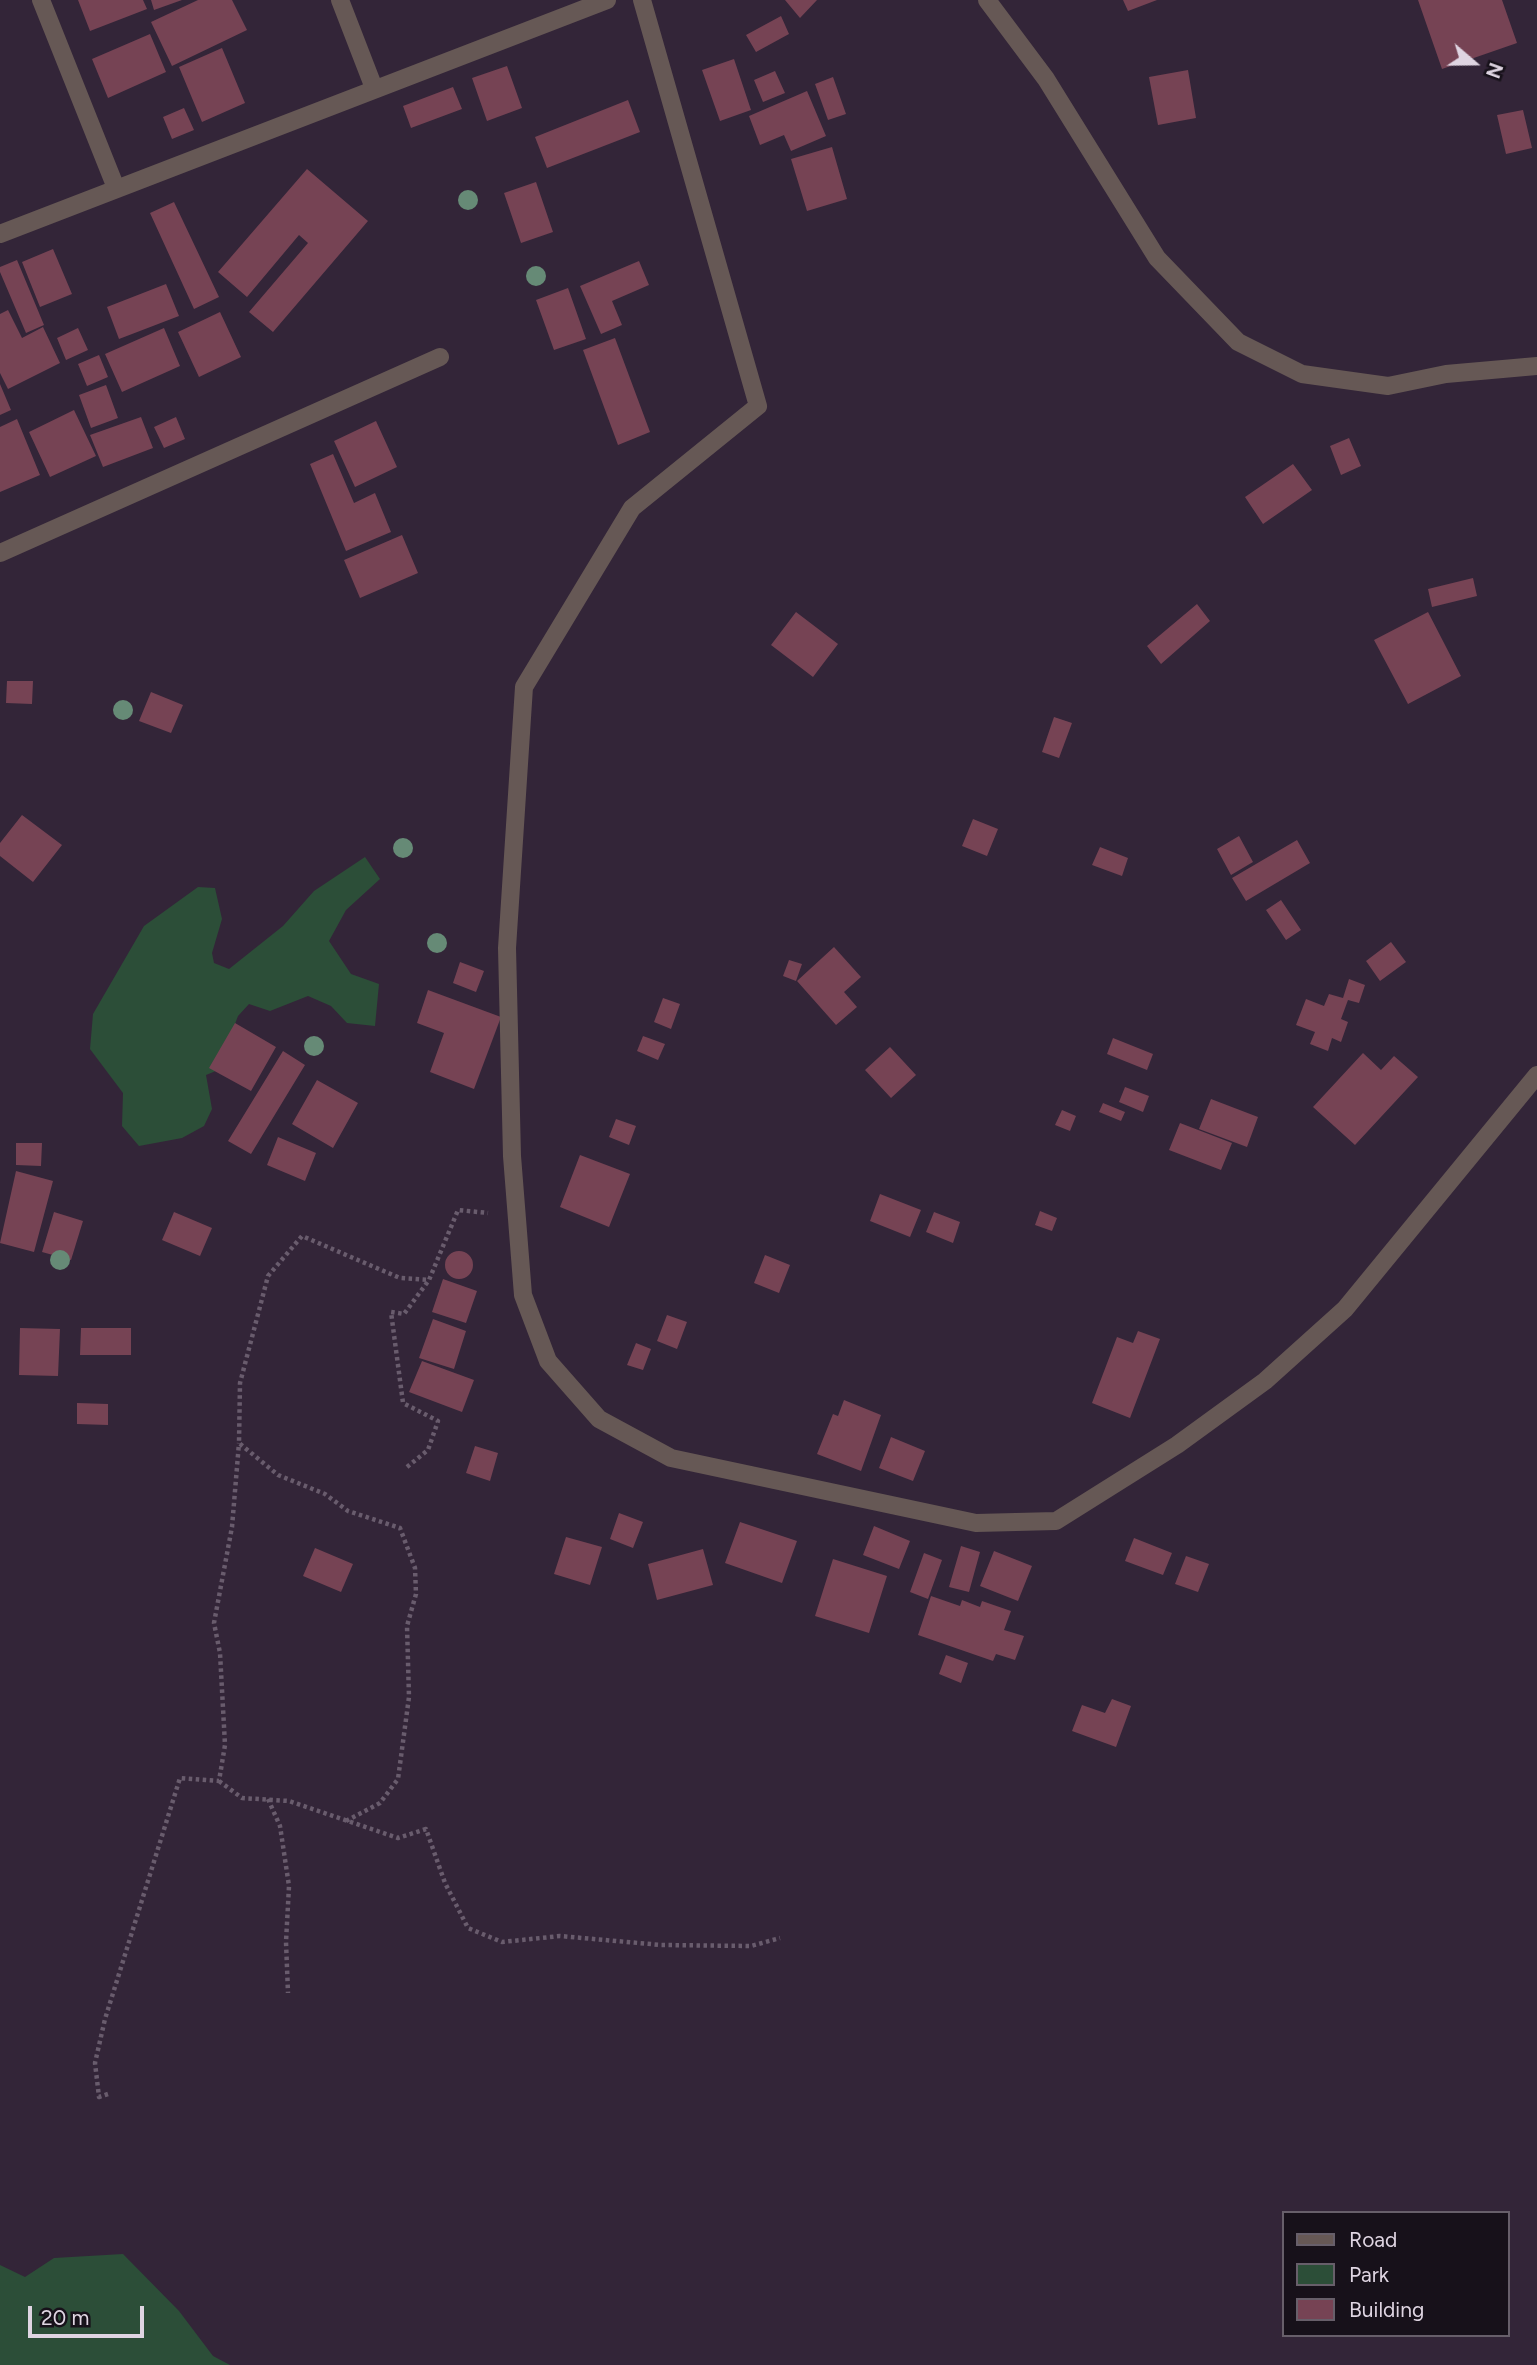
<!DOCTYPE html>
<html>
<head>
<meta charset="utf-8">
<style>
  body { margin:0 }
  #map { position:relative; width:1537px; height:2365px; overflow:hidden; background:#332538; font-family:Figtree,sans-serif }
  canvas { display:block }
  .legend { position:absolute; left:1282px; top:2211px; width:228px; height:126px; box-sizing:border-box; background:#17111a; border:2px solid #675f6a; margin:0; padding:9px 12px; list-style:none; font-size:21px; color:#dfd5e2 }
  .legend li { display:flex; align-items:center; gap:14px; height:35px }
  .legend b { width:35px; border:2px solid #675f6a }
  .north { position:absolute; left:1439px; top:28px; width:70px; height:70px; -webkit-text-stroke:5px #17111a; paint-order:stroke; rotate:110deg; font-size:19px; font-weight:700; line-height:28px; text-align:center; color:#dfd5e2 }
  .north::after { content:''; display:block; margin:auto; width:24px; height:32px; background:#dfd5e2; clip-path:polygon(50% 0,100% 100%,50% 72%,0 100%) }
  .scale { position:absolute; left:28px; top:2306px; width:116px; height:32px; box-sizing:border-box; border:4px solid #dfd5e2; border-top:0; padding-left:9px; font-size:21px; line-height:24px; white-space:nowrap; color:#dfd5e2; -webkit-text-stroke:5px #17111a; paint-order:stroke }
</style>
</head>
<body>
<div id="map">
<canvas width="1537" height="2365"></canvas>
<ul class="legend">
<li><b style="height:9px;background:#665855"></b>Road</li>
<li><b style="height:19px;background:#2c4e38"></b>Park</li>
<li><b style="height:19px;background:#764354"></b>Building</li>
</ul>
<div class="north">N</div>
<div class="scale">20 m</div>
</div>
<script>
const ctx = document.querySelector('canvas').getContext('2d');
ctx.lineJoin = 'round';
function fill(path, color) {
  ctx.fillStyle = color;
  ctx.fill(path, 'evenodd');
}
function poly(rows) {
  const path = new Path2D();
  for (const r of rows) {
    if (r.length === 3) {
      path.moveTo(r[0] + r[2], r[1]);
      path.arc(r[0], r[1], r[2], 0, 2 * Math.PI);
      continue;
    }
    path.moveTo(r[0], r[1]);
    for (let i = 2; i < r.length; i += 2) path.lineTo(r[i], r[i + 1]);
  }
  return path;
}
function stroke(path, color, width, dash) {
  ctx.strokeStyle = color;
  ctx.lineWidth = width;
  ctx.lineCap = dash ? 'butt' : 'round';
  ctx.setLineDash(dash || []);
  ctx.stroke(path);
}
fill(poly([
  [365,857,380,879,346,910,329,941,351,974,379,984,375,1026,347,1023,331,1006,308,996,270,1011,249,1004,238,1016,233,1029,228,1066,206,1075,212,1109,204,1126,182,1138,139,1146,122,1126,123,1093,90,1049,93,1014,144,926,198,887,215,888,222,919,212,953,214,963,229,969,283,926,314,891],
  [123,2254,179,2311,213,2356,230,2365,0,2365,0,2265,25,2277,54,2258]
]), '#2c4e38');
fill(poly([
  [78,0,143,0,147,9,90,31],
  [151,0,182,0,154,10],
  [198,0,232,0,247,30,172,66,151,22],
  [785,0,817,0,800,18],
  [1123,0,1157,0,1128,11],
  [1418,0,1502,0,1517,43,1442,69],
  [781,16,789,34,756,52,746,35],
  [150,34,166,72,108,98,92,59],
  [222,48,245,103,202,122,179,67],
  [734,59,751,110,720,121,702,70],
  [507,66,522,108,487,121,472,78],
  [1188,70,1196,118,1158,125,1149,77],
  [775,71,785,93,763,102,754,80],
  [833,77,846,114,828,120,815,84],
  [453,87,462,109,411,128,403,106],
  [807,91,826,136,791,151,784,135,760,145,749,116],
  [628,100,640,132,547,168,535,137],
  [184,108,194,130,172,139,163,117],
  [1523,110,1532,148,1506,154,1497,115],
  [832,147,847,199,807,211,791,159],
  [307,169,368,221,273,332,249,312,308,243,299,235,247,297,218,272],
  [536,182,553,232,521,243,504,193],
  [174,202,219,297,194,309,150,213],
  [53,249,72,294,40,307,22,262],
  [17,260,44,325,26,333,0,272,0,267],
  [639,261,649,285,612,301,622,325,601,334,580,286],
  [166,284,179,316,119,339,107,307],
  [568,288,586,339,554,350,536,300],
  [8,310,22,338,43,327,60,363,8,389,0,373,0,314],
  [220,312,241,357,199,377,178,332],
  [78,328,88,350,66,360,57,338],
  [164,328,180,366,122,392,105,354],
  [615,338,650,432,618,445,583,350],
  [99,355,108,377,87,386,78,364],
  [0,384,11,410,0,415],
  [106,385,118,418,91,428,79,395],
  [74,410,96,456,50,477,29,432],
  [141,417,153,448,103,467,90,435],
  [176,417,185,439,164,448,154,427],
  [17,419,40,475,0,492,0,427],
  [376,421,397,467,355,487,334,441],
  [1349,438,1361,466,1341,475,1330,446],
  [333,454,354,503,375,493,391,532,346,551,310,464],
  [1293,464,1312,490,1263,524,1245,497],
  [402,535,418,573,360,598,344,560],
  [1473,578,1477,596,1432,607,1428,589],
  [1197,604,1210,621,1161,664,1147,646],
  [796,612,838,644,813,677,771,645],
  [1428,612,1461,676,1408,704,1374,640],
  [7,681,33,681,32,704,6,703],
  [151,692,183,705,171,733,139,721],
  [1054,717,1072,723,1059,758,1042,752],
  [22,815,62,845,33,882,0,856,0,843],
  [973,819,998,829,987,856,962,846],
  [1239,836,1253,862,1231,875,1217,849],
  [1297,840,1310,863,1246,901,1232,878],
  [1100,847,1128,858,1122,876,1092,865],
  [1281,900,1301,930,1286,940,1266,910],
  [1391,942,1406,962,1380,981,1366,961],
  [834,947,861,977,844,992,857,1007,836,1025,797,981],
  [789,960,802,964,796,981,783,976],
  [460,962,484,971,476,992,453,983],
  [1349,979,1365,985,1359,1003,1348,1000,1341,1019,1348,1022,1341,1042,1332,1038,1328,1051,1310,1044,1315,1032,1296,1025,1306,999,1324,1006,1329,994,1343,998],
  [428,990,501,1017,474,1089,430,1072,444,1033,417,1023],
  [663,998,680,1004,671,1029,654,1022],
  [235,1023,276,1047,251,1091,209,1068],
  [643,1036,665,1044,658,1060,637,1051],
  [1113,1038,1153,1054,1147,1070,1107,1054],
  [890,1047,916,1075,891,1098,865,1070],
  [283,1051,305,1065,251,1154,228,1141],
  [1363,1053,1381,1070,1394,1056,1418,1077,1355,1145,1313,1107],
  [317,1080,358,1103,333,1148,292,1124],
  [1125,1087,1149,1096,1143,1112,1119,1102],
  [1211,1099,1258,1117,1247,1147,1199,1129],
  [1103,1103,1125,1112,1121,1121,1099,1112],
  [1062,1110,1076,1116,1070,1131,1055,1125],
  [616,1119,636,1126,629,1145,609,1137],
  [1180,1123,1232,1143,1221,1170,1169,1150],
  [278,1137,316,1153,305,1181,267,1165],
  [16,1143,42,1143,41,1166,16,1165],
  [580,1155,630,1174,609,1227,560,1207],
  [16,1171,53,1181,34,1252,0,1243],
  [880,1194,921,1210,910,1237,870,1221],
  [1040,1211,1057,1218,1052,1231,1035,1225],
  [54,1212,83,1221,71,1260,42,1252],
  [174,1212,212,1228,200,1256,162,1240],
  [934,1212,960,1222,953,1243,926,1232],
  [459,1265,14],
  [765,1255,790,1265,779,1293,754,1283],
  [443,1279,477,1291,466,1323,432,1312],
  [667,1315,687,1322,677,1349,657,1341],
  [433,1319,466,1331,454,1369,419,1358],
  [20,1328,60,1329,58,1376,19,1375],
  [81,1328,131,1328,131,1355,80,1355],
  [1138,1331,1160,1339,1130,1418,1092,1403,1117,1337,1133,1343],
  [636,1343,651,1349,643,1370,627,1365],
  [422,1361,474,1380,462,1412,409,1392],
  [844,1400,881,1415,861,1471,817,1454,833,1414,838,1416],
  [77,1403,108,1404,108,1425,77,1424],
  [891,1437,925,1451,913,1481,879,1468],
  [475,1446,498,1453,490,1481,466,1473],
  [619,1513,643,1522,633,1548,610,1539],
  [740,1522,797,1541,782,1583,725,1563],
  [874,1526,910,1541,899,1569,863,1555],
  [566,1537,602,1547,590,1585,554,1574],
  [1134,1538,1172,1553,1163,1575,1125,1561],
  [961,1546,980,1552,969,1592,949,1587],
  [315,1548,353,1564,341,1592,303,1576],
  [703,1549,713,1585,657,1600,648,1564],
  [994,1551,1032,1566,1018,1601,980,1586],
  [924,1553,942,1560,928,1599,910,1592],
  [1186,1556,1209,1564,1198,1592,1175,1584],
  [833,1559,887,1576,869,1633,815,1616],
  [931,1596,960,1606,962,1600,980,1607,982,1601,1011,1611,1004,1630,1024,1636,1015,1660,996,1654,993,1661,918,1635],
  [946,1655,968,1663,961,1683,939,1674],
  [1112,1699,1131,1706,1116,1747,1072,1731,1082,1705,1105,1713]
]), '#764354');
stroke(poly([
  [407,1467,428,1450,438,1421,403,1403,391,1312,404,1314,429,1280],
  [219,1781,242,1798,289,1801,398,1838,426,1829,445,1883,468,1928,502,1942,560,1936,661,1945,751,1946,780,1938],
  [268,1799,280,1826,289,1886,286,1942,288,1993],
  [346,1821,380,1803,398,1779,409,1697,407,1626,416,1594,415,1568,400,1528,348,1511,325,1494,278,1475,239,1443,240,1383,268,1276,302,1236,400,1278,429,1280,458,1210,488,1213],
  [108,2094,99,2097,95,2063,105,2019,180,1778,219,1781,225,1745,220,1653,214,1623,232,1527,239,1443]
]), '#695c6d', 4.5, [3.5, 3.5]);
stroke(poly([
  [41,0,116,188],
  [340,0,374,88],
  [642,0,758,406,632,508,524,687,507,948,512,1156,523,1295,548,1361,599,1419,671,1458,976,1523,1056,1521,1177,1445,1265,1381,1345,1309,1537,1075],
  [987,0,1046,79,1157,258,1238,342,1302,374,1388,386,1446,374,1537,366],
  [0,234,607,0],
  [0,553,440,357]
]), '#665855', 18);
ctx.fillStyle = '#668a76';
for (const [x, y] of [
  [468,200],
  [536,276],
  [123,710],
  [403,848],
  [437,943],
  [314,1046],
  [60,1260]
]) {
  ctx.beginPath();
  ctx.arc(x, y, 10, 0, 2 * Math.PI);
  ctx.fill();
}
</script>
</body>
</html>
